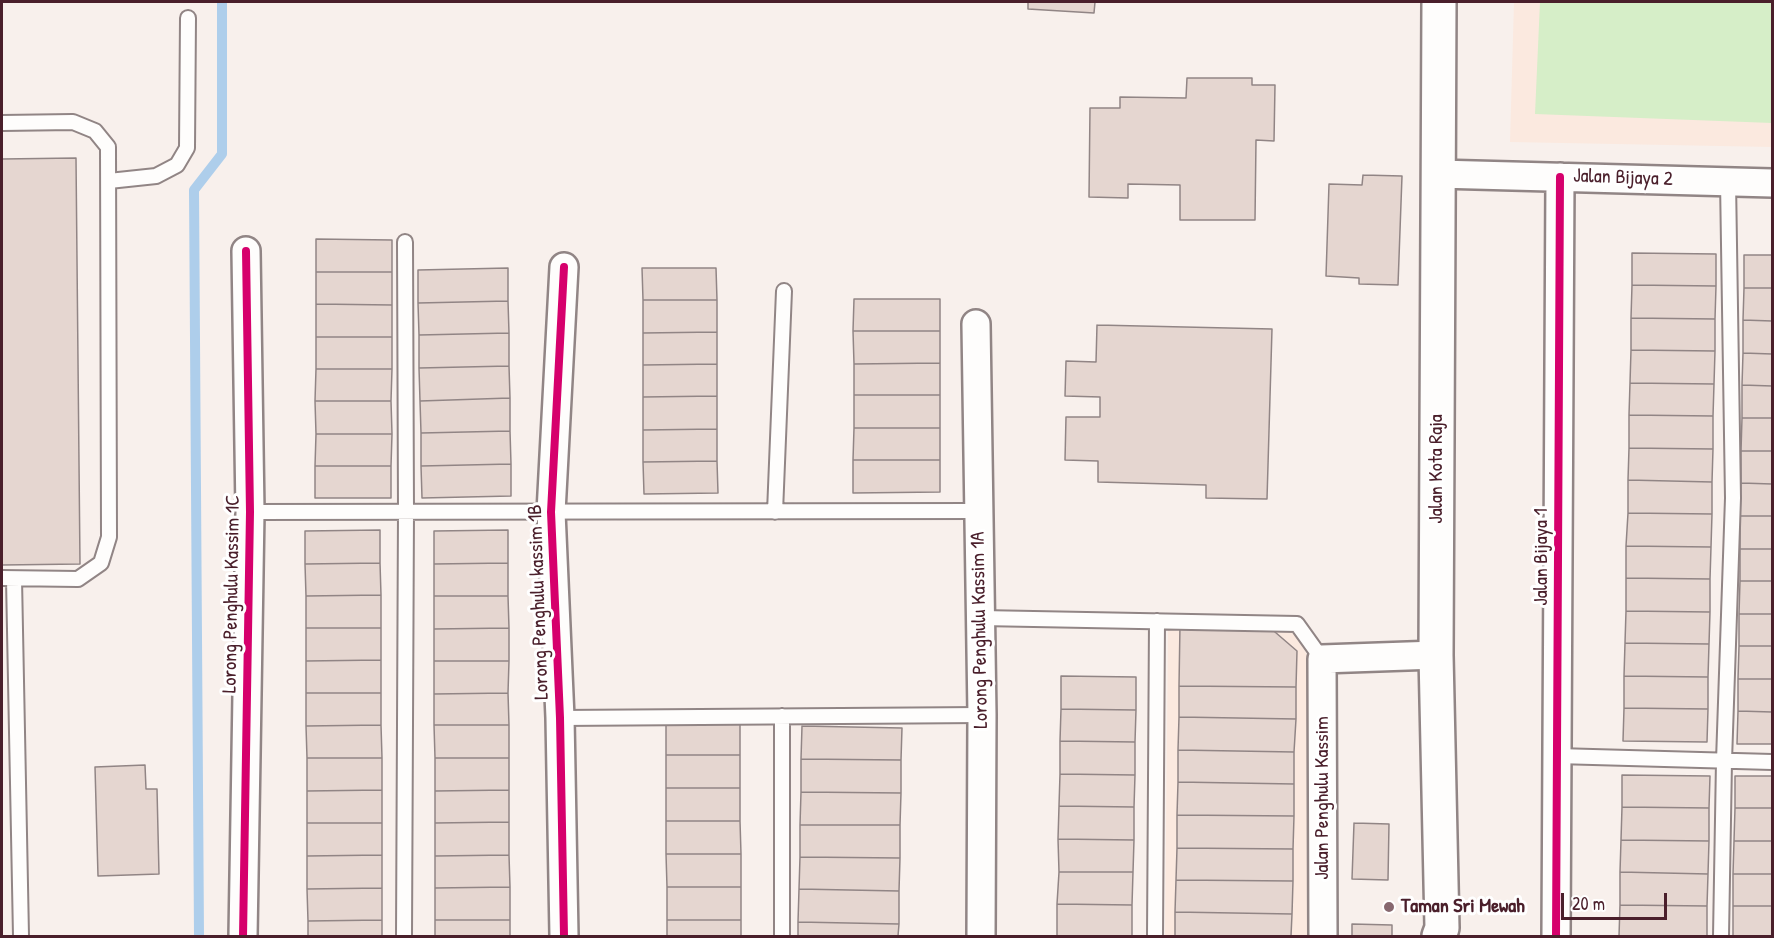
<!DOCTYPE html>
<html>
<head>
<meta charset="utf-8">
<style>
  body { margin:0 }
  #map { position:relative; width:1774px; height:938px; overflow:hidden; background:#f8f0ec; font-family:"Patrick Hand",sans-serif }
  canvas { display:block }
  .frame { position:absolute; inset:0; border:3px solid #4a1f2b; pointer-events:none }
  .scale { position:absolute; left:1561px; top:893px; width:106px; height:27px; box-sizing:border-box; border:3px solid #4a1f2b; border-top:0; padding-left:8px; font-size:18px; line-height:21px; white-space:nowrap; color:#4a1f2b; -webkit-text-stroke:4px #fff; paint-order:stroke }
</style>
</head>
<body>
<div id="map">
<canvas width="1774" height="938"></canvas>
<div class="frame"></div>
<div class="scale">20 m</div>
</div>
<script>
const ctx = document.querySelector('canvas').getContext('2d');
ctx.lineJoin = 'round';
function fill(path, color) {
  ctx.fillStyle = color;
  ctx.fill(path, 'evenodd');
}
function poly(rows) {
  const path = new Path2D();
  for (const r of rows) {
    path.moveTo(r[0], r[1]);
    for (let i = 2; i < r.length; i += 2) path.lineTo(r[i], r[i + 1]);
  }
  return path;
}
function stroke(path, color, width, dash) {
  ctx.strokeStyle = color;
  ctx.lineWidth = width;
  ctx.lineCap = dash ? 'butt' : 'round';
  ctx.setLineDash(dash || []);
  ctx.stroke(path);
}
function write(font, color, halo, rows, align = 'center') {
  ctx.font = font + ' "Patrick Hand",sans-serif';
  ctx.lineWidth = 6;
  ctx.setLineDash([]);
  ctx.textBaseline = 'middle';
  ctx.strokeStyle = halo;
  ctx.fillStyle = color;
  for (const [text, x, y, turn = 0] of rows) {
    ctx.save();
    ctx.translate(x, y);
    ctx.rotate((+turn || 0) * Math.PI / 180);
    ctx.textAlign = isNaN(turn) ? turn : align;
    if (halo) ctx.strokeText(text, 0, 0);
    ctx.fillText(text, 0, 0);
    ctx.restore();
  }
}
fill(poly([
  [1514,2,1772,2,1772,147,1510,142],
  [1168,630,1294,632,1309,658,1311,936,1165,936]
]), '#fbe9df');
fill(poly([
  [1540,2,1772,2,1772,123,1535,114]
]), '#d6eec8');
stroke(poly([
  [199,936,194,190,222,154,222,2]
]), '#aeceeb', 10);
const building = poly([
  [1028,2,1095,2,1094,13,1028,9,1028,2],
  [1187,78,1252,78,1252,85,1275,85,1274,141,1256,140,1255,220,1180,220,1180,185,1128,184,1128,198,1089,197,1090,108,1120,108,1120,97,1186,98,1187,78],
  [76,158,80,564,2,565,2,159,76,158],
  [1363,175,1402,176,1398,285,1359,284,1359,278,1326,276,1329,184,1362,185,1363,175],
  [316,239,392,240,392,272,316,272,316,239],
  [1632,253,1716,254,1716,286,1632,285,1632,253],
  [1744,255,1772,255,1772,288,1744,288,1744,255],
  [508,268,508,301,418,303,418,270,508,268],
  [642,268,716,268,717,300,643,300,642,268],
  [316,272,392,272,392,305,316,304,316,272],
  [1632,285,1716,286,1715,319,1631,318,1632,285],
  [1744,288,1772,288,1772,321,1743,320,1744,288],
  [854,299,940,299,940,331,853,331,854,299],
  [643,300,717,300,717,332,643,333,643,300],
  [508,301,509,333,419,335,418,303,508,301],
  [316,304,392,305,392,337,316,337,316,304],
  [1631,318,1715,319,1715,351,1631,350,1631,318],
  [1743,320,1772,321,1772,354,1743,353,1743,320],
  [1097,325,1272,329,1267,499,1206,498,1206,485,1098,482,1098,461,1065,460,1066,417,1100,417,1100,397,1065,396,1066,361,1096,362,1097,325],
  [853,331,940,331,940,363,854,364,853,331],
  [717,332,717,364,643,365,643,333,717,332],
  [509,333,509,366,419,368,419,335,509,333],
  [316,337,392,337,392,369,316,369,316,337],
  [1631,350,1715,351,1714,384,1630,383,1631,350],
  [1743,353,1772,354,1772,386,1742,385,1743,353],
  [940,363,940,395,854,395,854,364,940,363],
  [717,364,717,396,643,397,643,365,717,364],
  [509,366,510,398,420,401,419,368,509,366],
  [316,369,392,369,391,401,315,401,316,369],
  [1630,383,1714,384,1713,416,1629,415,1630,383],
  [1742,385,1772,386,1772,418,1742,418,1742,385],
  [854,395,940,395,940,428,854,428,854,395],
  [717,396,717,429,643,430,643,397,717,396],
  [510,398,510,431,421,433,420,401,510,398],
  [315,401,391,401,392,434,316,434,315,401],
  [1629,415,1713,416,1713,449,1629,448,1629,415],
  [1742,418,1772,418,1772,451,1741,451,1742,418],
  [854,428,940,428,940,460,853,460,854,428],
  [717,429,717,461,643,462,643,430,717,429],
  [510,431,511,464,421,466,421,433,510,431],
  [316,434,392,434,391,466,315,466,316,434],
  [1629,448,1713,449,1712,482,1628,480,1629,448],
  [1741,451,1772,451,1772,484,1741,483,1741,451],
  [853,460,940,460,940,492,853,493,853,460],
  [717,461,718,493,644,494,643,462,717,461],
  [511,464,511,496,422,498,421,466,511,464],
  [315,466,391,466,391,498,315,498,315,466],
  [1628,480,1712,482,1712,514,1628,513,1628,480],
  [1741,483,1772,484,1772,516,1740,516,1741,483],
  [1628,513,1712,514,1711,547,1626,546,1628,513],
  [1740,516,1772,516,1772,549,1740,549,1740,516],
  [380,530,380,563,305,564,305,531,380,530],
  [508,530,508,563,434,564,434,531,508,530],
  [1626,546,1711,547,1710,579,1626,578,1626,546],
  [1740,549,1772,549,1772,581,1740,581,1740,549],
  [380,563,381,595,306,596,305,564,380,563],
  [508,563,508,596,434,596,434,564,508,563],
  [1626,578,1710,579,1710,612,1626,611,1626,578],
  [1740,581,1772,581,1772,614,1739,614,1740,581],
  [381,595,381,628,306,628,306,596,381,595],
  [434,596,508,596,509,628,434,629,434,596],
  [1626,611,1710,612,1709,644,1625,643,1626,611],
  [1739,614,1772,614,1772,646,1739,646,1739,614],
  [1180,625,1268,626,1297,651,1296,687,1179,686,1180,625],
  [306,628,381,628,381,660,306,661,306,628],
  [509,628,509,661,434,661,434,629,509,628],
  [1625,643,1709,644,1708,677,1624,676,1625,643],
  [1739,646,1772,646,1772,679,1738,679,1739,646],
  [381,660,381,693,306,693,306,661,381,660],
  [434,661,509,661,508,693,434,694,434,661],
  [1061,676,1136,677,1136,710,1061,709,1061,676],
  [1624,676,1708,677,1708,709,1624,708,1624,676],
  [1738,679,1772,679,1772,712,1738,711,1738,679],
  [1179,686,1296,687,1296,719,1179,717,1179,686],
  [306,693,381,693,381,725,306,726,306,693],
  [508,693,509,725,434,725,434,694,508,693],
  [1624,708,1708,709,1707,742,1623,741,1624,708],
  [1061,709,1136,710,1135,742,1060,741,1061,709],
  [1738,711,1772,712,1772,744,1737,744,1738,711],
  [1179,717,1296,719,1294,752,1178,750,1179,717],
  [740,722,740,755,666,755,666,723,740,722],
  [381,725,382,758,307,758,306,726,381,725],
  [434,725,509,725,509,758,435,758,434,725],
  [802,726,902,728,901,760,801,759,802,726],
  [1060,741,1135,742,1135,775,1060,774,1060,741],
  [1178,750,1294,752,1294,784,1178,782,1178,750],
  [666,755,740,755,740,788,666,788,666,755],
  [307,758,382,758,382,790,307,791,307,758],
  [435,758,509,758,509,790,435,791,435,758],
  [801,759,901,760,901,793,801,792,801,759],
  [145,765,146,789,157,789,159,874,98,876,95,767,145,765],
  [1060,774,1135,775,1134,807,1059,806,1060,774],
  [1622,775,1710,776,1709,808,1622,807,1622,775],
  [1735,776,1772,776,1772,808,1735,808,1735,776],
  [1178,782,1294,784,1294,816,1177,815,1178,782],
  [666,788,740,788,740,821,666,821,666,788],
  [382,790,382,823,307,823,307,791,382,790],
  [509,790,509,822,435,823,435,791,509,790],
  [801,792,901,793,900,825,800,825,801,792],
  [1059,806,1134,807,1134,840,1058,839,1059,806],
  [1622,807,1709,808,1709,841,1621,840,1622,807],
  [1735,808,1772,808,1772,841,1734,841,1735,808],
  [1177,815,1294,816,1293,849,1177,848,1177,815],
  [666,821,740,821,741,854,666,854,666,821],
  [509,822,509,855,435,856,435,823,509,822],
  [307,823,382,823,382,855,307,856,307,823],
  [1354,823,1389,824,1388,880,1352,879,1354,823],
  [800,825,900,825,900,858,800,857,800,825],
  [1058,839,1134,840,1133,872,1059,872,1058,839],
  [1621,840,1709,841,1708,874,1620,872,1621,840],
  [1734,841,1772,841,1772,874,1733,874,1734,841],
  [1177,848,1293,849,1293,881,1176,880,1177,848],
  [666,854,741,854,741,887,667,887,666,854],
  [382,855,382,888,307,889,307,856,382,855],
  [509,855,510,887,435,888,435,856,509,855],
  [800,857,900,858,899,891,799,889,800,857],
  [1059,872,1133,872,1132,905,1057,904,1059,872],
  [1620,872,1708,874,1707,906,1620,905,1620,872],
  [1733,874,1772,874,1772,906,1733,906,1733,874],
  [1176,880,1293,881,1292,914,1175,912,1176,880],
  [510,887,510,920,435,920,435,888,510,887],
  [667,887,741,887,741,920,667,920,667,887],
  [382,888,382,920,308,921,307,889,382,888],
  [799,889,899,891,899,924,798,922,799,889],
  [1057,904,1132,905,1132,936,1057,936,1057,904],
  [1620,905,1707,906,1707,936,1619,936,1620,905],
  [1733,906,1772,906,1772,936,1733,936,1733,906],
  [1175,912,1292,914,1291,936,1175,936,1175,912],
  [382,920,382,936,308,936,308,921,382,920],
  [435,920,510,920,510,936,435,936,435,920],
  [667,920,741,920,741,936,667,936,667,920],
  [798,922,899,924,898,936,798,936,798,922],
  [1352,924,1392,925,1392,936,1352,936,1352,924]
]);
fill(building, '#e5d6d0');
stroke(building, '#918585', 1.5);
const lane = poly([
  [2,123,73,122,95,131,108,147,109,537,101,563,78,579,2,578],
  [109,181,156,176,177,165,187,148,188,18],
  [250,512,979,511],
  [775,512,784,291],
  [14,579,21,936],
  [981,618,1297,624,1322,659],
  [782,716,782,936],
  [560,718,982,715],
  [1557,756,1772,762],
  [404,936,406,512,405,242],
  [1155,936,1157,621],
  [1721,936,1724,761,1733,498,1728,181]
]);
const street = poly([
  [1438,174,1772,183],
  [564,267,551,512,560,718,564,936],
  [976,324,982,715,981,936],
  [243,936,250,512,246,251],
  [1323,936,1322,659,1436,655],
  [1556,936,1560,177]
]);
const secondary = poly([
  [1439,2,1436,655,1442,928,1439,936]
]);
stroke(lane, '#918585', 18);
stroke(street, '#918585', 32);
stroke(secondary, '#918585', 38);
stroke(lane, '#fefdfc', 14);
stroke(street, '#fefdfc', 27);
stroke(secondary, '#fefdfc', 33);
stroke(poly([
  [564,267,551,512,560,718,564,936],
  [243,936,250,512,246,251],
  [1556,936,1560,177]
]), '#d6006c', 8);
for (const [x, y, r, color] of [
  [1389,907,6,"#87686f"]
]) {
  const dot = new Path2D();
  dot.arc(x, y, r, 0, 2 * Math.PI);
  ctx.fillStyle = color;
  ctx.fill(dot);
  stroke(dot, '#fff', 2);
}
write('20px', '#4a1f2b', '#fff', [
  ["Jalan Bijaya 2",1623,178,2],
  ["Jalan Kota Raja",1437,469,-90],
  ["Jalan Bijaya 1",1542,557,-90],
  ["Lorong Penghulu Kassim 1C",232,594,-89],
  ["Lorong Penghulu kassim 1B",539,602,-92],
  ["Lorong Penghulu Kassim 1A",980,630,-91],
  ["Jalan Penghulu Kassim",1323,798,-90]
]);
write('bold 20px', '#4a1f2b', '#fff', [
  ["Taman Sri Mewah",1401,907]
], 'left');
</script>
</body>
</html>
